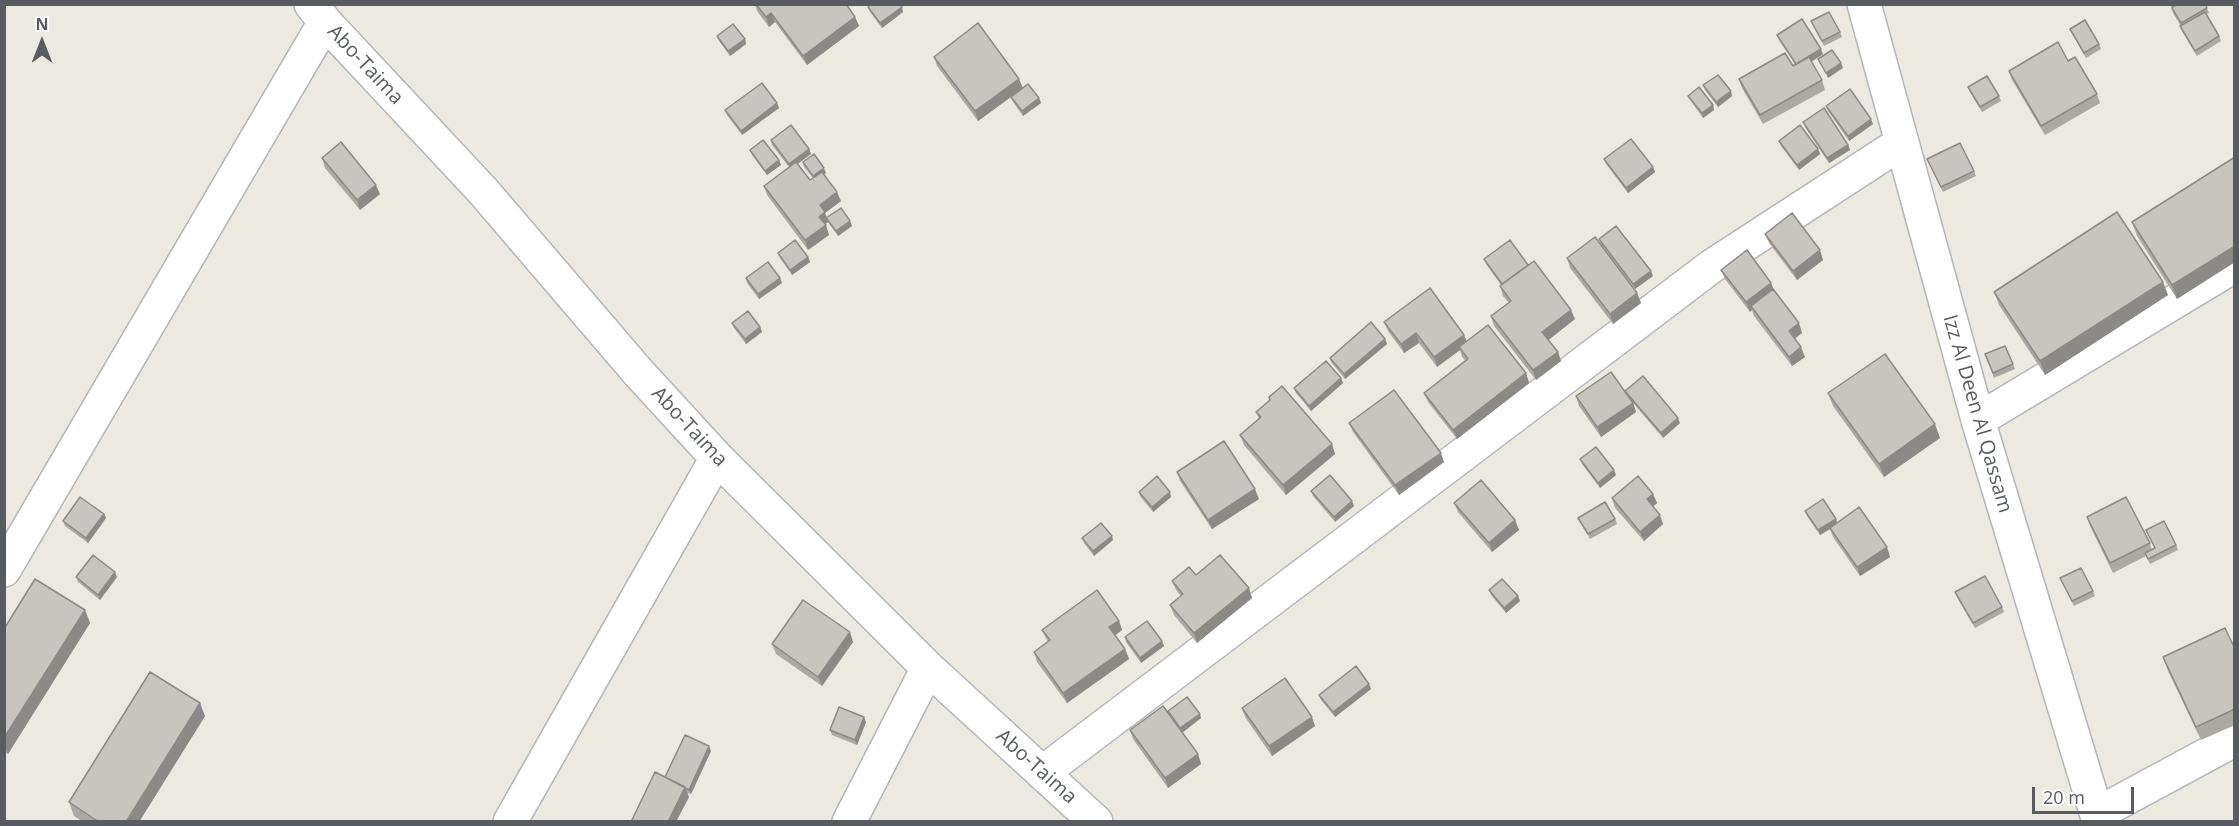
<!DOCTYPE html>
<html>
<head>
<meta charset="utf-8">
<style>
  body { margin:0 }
  #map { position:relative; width:2239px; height:826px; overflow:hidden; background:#ebe9e0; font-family:"Open Sans",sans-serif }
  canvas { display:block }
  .frame { position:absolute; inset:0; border:6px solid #585c60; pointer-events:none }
  .north { position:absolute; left:12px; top:12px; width:60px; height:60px; -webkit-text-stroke:4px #fff; paint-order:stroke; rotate:0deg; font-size:16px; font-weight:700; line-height:24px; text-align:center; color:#585c60 }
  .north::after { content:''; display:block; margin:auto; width:21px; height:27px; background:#585c60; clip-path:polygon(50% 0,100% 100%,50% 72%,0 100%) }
  .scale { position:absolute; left:2032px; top:787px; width:102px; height:27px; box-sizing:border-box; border:3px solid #585c60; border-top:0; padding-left:8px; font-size:18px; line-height:21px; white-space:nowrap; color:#585c60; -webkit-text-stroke:4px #fff; paint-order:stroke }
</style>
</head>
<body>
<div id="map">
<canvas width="2239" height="826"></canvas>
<div class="frame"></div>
<div class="north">N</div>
<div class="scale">20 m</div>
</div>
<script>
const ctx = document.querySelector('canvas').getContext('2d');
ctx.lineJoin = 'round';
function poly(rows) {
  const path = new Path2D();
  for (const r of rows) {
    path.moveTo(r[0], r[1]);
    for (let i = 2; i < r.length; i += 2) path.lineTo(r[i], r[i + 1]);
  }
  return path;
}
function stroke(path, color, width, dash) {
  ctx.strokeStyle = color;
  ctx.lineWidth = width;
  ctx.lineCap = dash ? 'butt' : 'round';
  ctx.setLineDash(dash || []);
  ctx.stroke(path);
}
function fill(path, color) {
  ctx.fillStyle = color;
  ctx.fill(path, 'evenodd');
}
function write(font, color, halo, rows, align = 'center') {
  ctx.font = font + ' "Open Sans",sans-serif';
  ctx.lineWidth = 5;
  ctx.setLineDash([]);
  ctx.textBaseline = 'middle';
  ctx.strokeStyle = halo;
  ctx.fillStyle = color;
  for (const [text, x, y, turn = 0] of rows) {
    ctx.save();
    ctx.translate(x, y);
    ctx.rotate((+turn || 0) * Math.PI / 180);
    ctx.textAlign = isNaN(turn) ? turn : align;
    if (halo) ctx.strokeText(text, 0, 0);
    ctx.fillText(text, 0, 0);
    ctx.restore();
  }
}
const minor = poly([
  [311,4,325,22,483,191,638,372,717,458,928,668,1096,822],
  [1864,4,1978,420,2099,822],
  [1978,420,2234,266],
  [4,570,325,22],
  [1042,773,1712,266,1901,143],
  [2097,814,2234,740],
  [510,822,717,458],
  [849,822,928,668]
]);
stroke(minor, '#b2b6ba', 36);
stroke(minor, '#fff', 33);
fill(poly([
  [755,4,846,4,855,17,859,26,807,65,775,22,769,27,757,11],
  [867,4,900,4,903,12,882,28,870,12,868,7,869,6],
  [2170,4,2205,4,2209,13,2206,14,2219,36,2221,41,2197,56,2182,31,2180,26,2181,26,2173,13],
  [1811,21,1840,32,1842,37,1824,46],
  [2070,29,2099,44,2101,49,2086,58,2072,33],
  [1777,35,1823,54,1811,61,1822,80,1825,90,1763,124,1742,88,1739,79,1795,64,1779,40],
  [717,36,745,39,746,44,730,56,719,41],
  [934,57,1023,88,1039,98,1041,103,1023,116,1013,102,1011,97,978,121,937,66],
  [2009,71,2097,94,2100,103,2045,135,2012,80],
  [1703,85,1732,96,1718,107,1705,90],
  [1968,87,1999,96,2001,101,1982,112,1970,92],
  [1688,96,1713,105,1714,110,1703,118,1690,100],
  [1826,106,1873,124,1849,141,1828,111],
  [779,108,742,135,727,115,725,110],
  [1803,122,1848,145,1850,150,1829,163,1805,127],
  [771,140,809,149,811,154,798,164,810,180,813,178,804,167,803,162,826,173,824,174,841,201,825,213,827,218,850,221,852,226,838,236,828,222,825,224,829,235,808,250,767,195,764,186,789,167,772,145],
  [1779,141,1818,149,1820,154,1799,170,1781,146],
  [750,150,779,160,781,165,767,175,752,155],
  [2235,157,2235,262,2177,299,2137,236,2132,222],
  [322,158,380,194,360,210,325,168],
  [1604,159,1653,167,1655,172,1628,193,1606,164],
  [1927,159,1974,171,1976,176,1943,192],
  [1765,234,1823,260,1797,280,1769,243],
  [1599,239,1653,276,1635,289,1601,244],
  [778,253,808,257,810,262,792,275,780,258],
  [1567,258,1637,293,1641,303,1613,324,1570,268],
  [1484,259,1528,265,1575,319,1548,340,1558,352,1561,361,1536,380,1494,326,1491,316,1509,303,1503,296,1500,286,1501,285,1486,264],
  [1721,270,1771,283,1774,291,1802,333,1795,339,1805,357,1792,366,1754,316,1752,310,1750,312,1725,279],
  [746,278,780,278,782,283,759,299,747,283],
  [1994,292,2168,295,2045,375,1999,305],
  [1384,322,1467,341,1526,373,1529,383,1457,439,1428,402,1424,393,1465,360,1462,357,1460,350,1437,367,1419,343,1404,353,1388,331],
  [732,323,760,327,762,332,746,344,734,328],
  [1385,339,1387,344,1345,379,1331,362,1330,358],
  [2005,346,2015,369,1994,378,1985,354],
  [1341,378,1343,383,1311,411,1296,393,1294,388],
  [1625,392,1680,423,1663,438,1633,403,1636,412,1601,437,1579,406,1576,396],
  [1828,393,1940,438,1884,477,1833,406],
  [1269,397,1335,454,1286,495,1244,445,1240,435,1259,419,1256,412,1270,400],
  [1349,423,1444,462,1399,495,1353,432],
  [1580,459,1616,475,1600,488,1582,464],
  [1177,472,1259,499,1212,529,1180,481],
  [1311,491,1354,506,1335,522,1313,496],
  [1139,492,1171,497,1153,512,1140,496],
  [1653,494,1657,503,1653,507,1663,524,1644,541,1615,508,1612,498],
  [1454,503,1515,520,1519,530,1492,552,1458,512],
  [1805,511,1836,519,1837,523,1890,557,1860,576,1833,537,1830,529,1820,535,1807,516],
  [104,514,106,518,88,543,65,526,63,521],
  [2087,517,2150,543,2152,550,2155,548,2146,530,2176,545,2178,550,2150,564,2146,556,2113,573,2090,526],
  [1578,518,1615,519,1617,524,1590,539],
  [1082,538,1113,540,1094,556,1084,543],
  [1196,575,1252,598,1197,643,1174,615,1170,605,1181,596,1176,590,1172,581],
  [76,577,117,577,100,600,78,582],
  [2060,578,2093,591,2095,596,2074,606],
  [1489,590,1518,596,1520,601,1506,613,1491,595],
  [1955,592,2002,607,2004,612,1975,628,1957,597],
  [85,610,90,623,8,754,4,752,4,629],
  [1119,621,1122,630,1115,635,1125,649,1129,659,1067,703,1037,662,1034,652,1048,642,1042,630],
  [1125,637,1162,641,1164,646,1141,663,1126,642],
  [853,642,822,686,776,654,772,644],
  [2235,649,2235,725,2201,740,2168,671,2163,657],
  [1371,689,1335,717,1321,700,1319,695],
  [1242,708,1315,726,1272,756,1245,717],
  [1168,713,1201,718,1182,732,1198,754,1201,764,1168,788,1133,739,1130,730],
  [205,716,139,822,83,822,74,816,69,802],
  [866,722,857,745,832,735,830,730],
  [711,751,691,794,687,793,689,797,665,777]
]), '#aca9a4');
fill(poly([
  [902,7,903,12,882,28,880,23],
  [771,13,775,22,769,27,766,17],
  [855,17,859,26,807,65,803,56],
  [745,39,746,44,730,56,728,51],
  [1821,49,1823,54,1799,70,1797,65],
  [1841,63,1843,68,1828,78,1826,73],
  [1019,79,1023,88,978,121,975,111],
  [1731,91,1732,96,1718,107,1716,102],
  [1039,98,1041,103,1023,116,1022,111],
  [777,103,779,108,742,135,741,131],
  [1713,105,1714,110,1703,118,1702,113],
  [1871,119,1873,124,1849,141,1848,136],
  [1848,145,1850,150,1829,163,1827,158],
  [809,149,811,154,790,169,789,164],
  [1818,149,1820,154,1799,170,1797,165],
  [779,160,781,165,767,175,765,171],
  [1653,167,1655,172,1628,193,1626,188],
  [824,168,826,173,815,181,813,176],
  [376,185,380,194,360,210,357,200],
  [837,192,841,201,825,213,828,221,826,218,828,222,823,226,819,217,820,205],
  [850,221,852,226,838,236,836,231],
  [826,225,829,235,808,250,805,240],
  [2235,246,2235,262,2177,299,2172,285],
  [1820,250,1823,260,1797,280,1793,271],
  [808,257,810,262,792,275,790,270],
  [1651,271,1653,276,1635,289,1633,284],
  [780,278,782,283,759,299,758,294],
  [2163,282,2168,295,2045,375,2040,361],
  [1771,283,1775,292,1751,306,1752,310,1750,312,1746,302],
  [1637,293,1641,303,1613,324,1610,314],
  [1571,310,1575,319,1546,342,1542,332],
  [1799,323,1802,333,1792,340,1789,331],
  [760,327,762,332,746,344,745,339],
  [1416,333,1419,343,1404,353,1401,344],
  [1464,335,1468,344,1459,347,1460,350,1437,367,1434,357],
  [1385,339,1387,344,1345,379,1344,374],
  [1801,347,1805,357,1792,366,1789,357],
  [1558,352,1561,361,1536,380,1533,370],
  [1526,373,1529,383,1457,439,1453,430],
  [1341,378,1343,383,1311,411,1309,406],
  [1633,403,1636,412,1601,437,1597,427],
  [1678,418,1680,423,1663,438,1661,433],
  [1935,424,1940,438,1884,477,1879,464],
  [1332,444,1335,454,1286,495,1283,485],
  [1441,453,1444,462,1399,495,1395,485],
  [1614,470,1616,475,1600,488,1598,483],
  [1255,489,1259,499,1212,529,1208,520],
  [1170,492,1171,497,1153,512,1152,507],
  [1653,494,1657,503,1650,509,1647,499],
  [1352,501,1354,506,1335,522,1334,517],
  [104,514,106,518,88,543,86,538],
  [1660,515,1663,524,1644,541,1640,532],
  [1836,519,1838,524,1820,535,1818,530],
  [1515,520,1519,530,1492,552,1489,543],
  [1112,536,1113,540,1094,556,1093,551],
  [1887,547,1890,557,1860,576,1857,567],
  [115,572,117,577,100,600,98,595],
  [1249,588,1252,598,1197,643,1194,633],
  [1518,596,1520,601,1506,613,1504,608],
  [85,610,90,623,8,754,4,745,4,738],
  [1119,621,1122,630,1113,637,1109,627],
  [850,632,853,642,822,686,818,677],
  [1162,641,1164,646,1141,663,1140,658],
  [1125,649,1129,659,1067,703,1063,693],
  [1369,684,1371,689,1335,717,1333,712],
  [200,703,205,716,139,822,126,822],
  [1200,714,1201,718,1182,733,1180,728],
  [864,717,866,722,857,745,855,740],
  [1312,717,1315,726,1272,756,1269,746],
  [709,746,711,751,691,794,689,790],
  [1198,754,1201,764,1168,788,1165,778],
  [685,787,689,797,676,822,668,822]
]), '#8c8a86');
const building = poly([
  [756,4,846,4,855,17,803,56,771,13,766,17,756,4],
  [871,4,900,4,902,7,880,23,868,7,871,4],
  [2177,4,2205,4,2207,8,2181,23,2172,8,2177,4],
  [1829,12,1840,32,1822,41,1811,21,1829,12],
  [2205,12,2219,36,2195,51,2180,26,2205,12],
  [1802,19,1821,49,1796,64,1777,35,1802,19],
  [2085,20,2099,44,2084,53,2070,29,2085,20],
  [978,23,1019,79,975,111,934,57,978,23],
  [733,24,745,39,728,51,717,36,733,24],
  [2058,42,2068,61,2075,57,2097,94,2041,126,2009,71,2058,42],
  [1832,50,1841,63,1826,73,1818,59,1832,50],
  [1785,53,1793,66,1809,57,1822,80,1760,115,1739,79,1785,53],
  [1718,75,1731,91,1716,102,1703,85,1718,75],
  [1987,76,1999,96,1980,107,1968,87,1987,76],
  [762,83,777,103,741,131,725,110,762,83],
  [1028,84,1039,98,1022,111,1011,97,1028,84],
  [1699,87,1713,105,1702,113,1688,96,1699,87],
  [1850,89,1871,119,1848,136,1826,106,1850,89],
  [1824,108,1848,145,1827,158,1803,122,1824,108],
  [791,125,809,149,789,164,771,140,791,125],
  [1800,125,1818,149,1797,165,1779,141,1800,125],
  [1631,139,1653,167,1626,188,1604,159,1631,139],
  [763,140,779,160,765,171,750,150,763,140],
  [341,142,376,185,357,200,322,158,341,142],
  [1960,143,1974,171,1941,187,1927,159,1960,143],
  [814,154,824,168,813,176,803,162,814,154],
  [2235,157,2235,246,2172,285,2132,222,2235,157],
  [796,162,810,180,822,172,837,192,820,205,825,212,819,217,826,225,805,240,764,186,796,162],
  [841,208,850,221,836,231,826,218,841,208],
  [2117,212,2163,282,2040,361,1994,292,2117,212],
  [1792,213,1820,250,1793,271,1765,234,1792,213],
  [1616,226,1651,271,1633,284,1599,239,1616,226],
  [1595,237,1637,293,1610,314,1567,258,1595,237],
  [795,240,808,257,790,270,778,253,795,240],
  [1510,240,1528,265,1502,284,1484,259,1510,240],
  [1747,250,1771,283,1746,302,1721,270,1747,250],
  [1534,261,1571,310,1542,332,1558,352,1533,370,1491,316,1511,301,1500,286,1534,261],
  [768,262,780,278,758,294,746,278,768,262],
  [1430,288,1464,335,1434,357,1416,333,1401,344,1384,322,1430,288],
  [1773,289,1799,323,1789,331,1801,347,1789,357,1751,306,1773,289],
  [748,311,760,327,745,339,732,323,748,311],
  [1371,322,1385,339,1344,374,1330,358,1371,322],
  [1488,325,1526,373,1453,430,1424,393,1468,359,1459,347,1488,325],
  [2005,346,2013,364,1993,373,1985,354,2005,346],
  [1885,354,1935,424,1879,464,1828,393,1885,354],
  [1326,361,1341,378,1309,406,1294,388,1326,361],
  [1611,372,1633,403,1597,427,1576,396,1611,372],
  [1643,376,1678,418,1661,433,1625,391,1643,376],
  [1282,386,1332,444,1283,485,1240,435,1261,417,1256,412,1270,400,1269,397,1282,386],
  [1394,390,1441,453,1395,485,1349,423,1394,390],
  [1224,441,1255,489,1208,520,1177,472,1224,441],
  [1596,447,1614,470,1598,483,1580,459,1596,447],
  [1330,475,1352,501,1334,517,1311,491,1330,475],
  [1157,476,1170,492,1152,507,1139,492,1157,476],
  [1638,476,1653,494,1647,499,1660,515,1640,532,1612,498,1638,476],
  [1481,480,1515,520,1489,543,1454,503,1481,480],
  [80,497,104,514,86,538,63,521,80,497],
  [2126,497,2150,543,2110,563,2087,517,2126,497],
  [1823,499,1836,519,1818,530,1805,511,1823,499],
  [1605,502,1615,519,1588,534,1578,518,1605,502],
  [1859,507,1887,547,1857,567,1830,528,1859,507],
  [2164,521,2176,545,2148,559,2145,553,2155,548,2146,530,2164,521],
  [1101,523,1112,536,1093,551,1082,538,1101,523],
  [93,555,115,572,98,595,76,577,93,555],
  [1220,555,1249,588,1194,633,1170,605,1183,594,1172,581,1189,567,1196,575,1220,555],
  [2081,568,2093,591,2072,601,2060,578,2081,568],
  [1985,576,2002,607,1973,623,1955,592,1985,576],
  [35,579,85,610,4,738,4,629,35,579],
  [1502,579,1518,596,1504,608,1489,590,1502,579],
  [1097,590,1119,621,1109,627,1125,649,1063,693,1034,652,1050,640,1042,630,1097,590],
  [803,600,850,632,818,677,772,644,803,600],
  [1147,621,1162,641,1140,658,1125,637,1147,621],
  [2225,628,2235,649,2235,709,2196,727,2163,657,2225,628],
  [1356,666,1369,684,1333,712,1319,695,1356,666],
  [150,672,200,703,126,822,99,822,69,802,150,672],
  [1285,678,1312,717,1269,746,1242,708,1285,678],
  [1187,697,1200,714,1180,728,1168,711,1187,697],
  [1163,706,1198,754,1165,778,1130,730,1163,706],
  [839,707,864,717,855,740,830,730,839,707],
  [685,735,709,746,689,790,665,777,685,735],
  [655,772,685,787,668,822,631,822,655,772]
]);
fill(building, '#c8c5bf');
stroke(building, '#8c8a86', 1.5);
write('20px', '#585c60', '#fff', [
  ["Abo-Taima",365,65,47],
  ["Izz Al Deen Al Qassam",1977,414,74],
  ["Abo-Taima",689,427,47],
  ["Abo-Taima",1036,767,42]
]);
</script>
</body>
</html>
